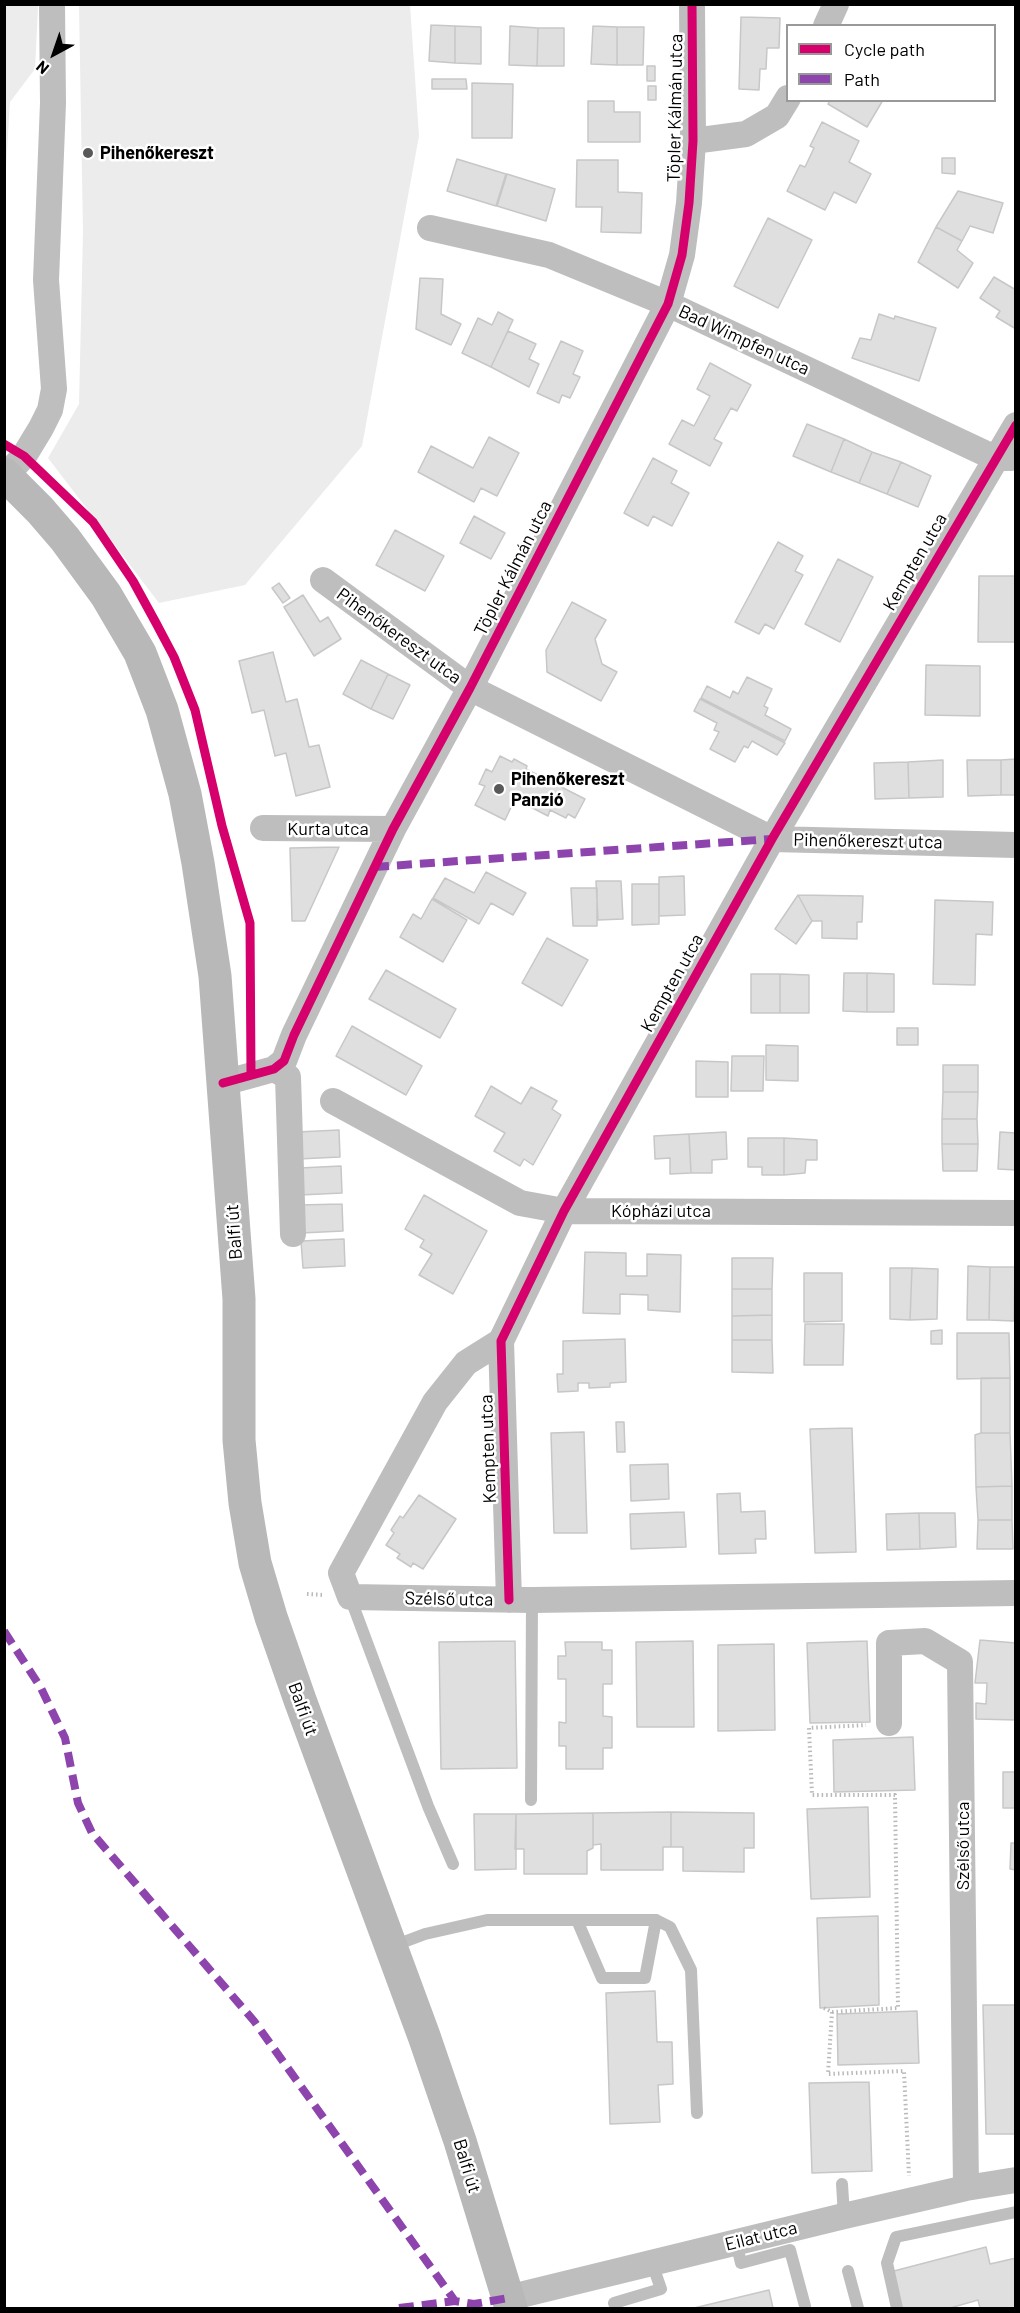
<!DOCTYPE html>
<html>
<head>
<meta charset="utf-8">
<style>
  body { margin:0 }
  #map { position:relative; width:1020px; height:2313px; overflow:hidden; background:#fff; font-family:Barlow,sans-serif }
  canvas { display:block }
  .frame { position:absolute; inset:0; border:6px solid #000; pointer-events:none }
  .legend { position:absolute; left:786px; top:24px; width:210px; height:78px; box-sizing:border-box; background:#fff; border:2px solid #999; margin:0; padding:8px 10px; list-style:none; font-size:18px; color:#000 }
  .legend li { display:flex; align-items:center; gap:12px; height:30px }
  .legend b { width:30px; border:2px solid #999 }
  .north { position:absolute; left:24px; top:24px; width:60px; height:60px; -webkit-text-stroke:4px #fff; paint-order:stroke; rotate:220deg; font-size:16px; font-weight:700; line-height:24px; text-align:center; color:#000 }
  .north::after { content:''; display:block; margin:auto; width:21px; height:27px; background:#000; clip-path:polygon(50% 0,100% 100%,50% 72%,0 100%) }
</style>
</head>
<body>
<div id="map">
<canvas width="1020" height="2313"></canvas>
<div class="frame"></div>
<ul class="legend">
<li><b style="height:8px;background:#d6006c"></b>Cycle path</li>
<li><b style="height:8px;background:#8e44ad"></b>Path</li>
</ul>
<div class="north">N</div>
</div>
<script>
const ctx = document.querySelector('canvas').getContext('2d');
ctx.lineJoin = 'round';
function fill(path, color) {
  ctx.fillStyle = color;
  ctx.fill(path, 'evenodd');
}
function poly(rows) {
  const path = new Path2D();
  for (const r of rows) {
    path.moveTo(r[0], r[1]);
    for (let i = 2; i < r.length; i += 2) path.lineTo(r[i], r[i + 1]);
  }
  return path;
}
function stroke(path, color, width, dash) {
  ctx.strokeStyle = color;
  ctx.lineWidth = width;
  ctx.lineCap = dash ? 'butt' : 'round';
  ctx.setLineDash(dash || []);
  ctx.stroke(path);
}
function write(font, color, halo, rows, align = 'center') {
  ctx.font = font + ' Barlow,sans-serif';
  ctx.lineWidth = 5;
  ctx.setLineDash([]);
  ctx.textBaseline = 'middle';
  ctx.strokeStyle = halo;
  ctx.fillStyle = color;
  for (const [text, x, y, turn = 0] of rows) {
    ctx.save();
    ctx.translate(x, y);
    ctx.rotate((+turn || 0) * Math.PI / 180);
    ctx.textAlign = isNaN(turn) ? turn : align;
    if (halo) ctx.strokeText(text, 0, 0);
    ctx.fillText(text, 0, 0);
    ctx.restore();
  }
}
fill(poly([
  [5,4,38,5,38,8,35,69,10,102,5,184],
  [79,5,410,5,419,136,362,446,245,585,159,603,48,458,79,404,83,232]
]), '#ececec');
const building = poly([
  [741,17,780,18,779,48,767,48,766,69,760,69,759,90,739,89,741,17],
  [431,25,455,26,455,63,429,61,431,25],
  [455,26,481,27,481,64,455,63,455,26],
  [510,26,538,28,537,66,509,65,510,26],
  [593,26,617,27,617,65,591,64,593,26],
  [617,27,644,27,643,65,617,65,617,27],
  [538,28,564,28,564,66,537,66,538,28],
  [647,66,655,66,655,81,647,81,647,66],
  [432,79,466,79,467,89,432,89,432,79],
  [472,83,513,84,512,138,472,138,472,83],
  [648,86,656,86,656,100,648,100,648,86],
  [830,100,883,100,867,127,828,104,830,100],
  [588,101,614,101,614,112,640,112,640,142,588,142,588,101],
  [822,122,859,141,849,162,871,174,856,203,834,192,825,210,787,191,800,165,805,167,814,148,810,146,822,122],
  [942,158,955,158,955,174,942,173,942,158],
  [457,159,506,174,496,206,447,191,457,159],
  [577,160,618,160,618,192,642,193,641,233,601,232,602,207,576,207,577,160],
  [507,174,555,189,546,221,497,206,507,174],
  [958,191,1003,203,993,233,970,226,962,241,936,227,958,191],
  [768,218,812,240,778,308,734,286,768,218],
  [936,227,962,241,957,250,973,263,958,288,918,262,936,227],
  [994,277,1016,290,1016,329,996,317,1000,311,980,298,994,277],
  [420,278,443,279,441,314,461,324,451,345,416,329,420,278],
  [498,312,513,320,491,367,462,353,478,318,492,325,498,312],
  [879,314,894,319,895,316,936,328,919,381,852,358,860,338,871,340,879,314],
  [508,331,536,344,529,359,539,364,529,387,491,367,508,331],
  [561,341,583,351,573,374,580,377,570,398,562,395,559,403,537,393,561,341],
  [710,363,751,385,737,411,731,408,714,439,722,443,710,466,669,444,682,420,694,426,710,396,697,389,710,363],
  [807,424,844,439,831,472,793,456,807,424],
  [489,437,519,453,497,496,481,488,474,502,418,472,431,446,473,468,489,437],
  [844,439,872,452,859,483,831,472,844,439],
  [872,452,901,462,887,494,859,483,872,452],
  [653,458,677,471,671,483,689,493,672,526,653,516,648,526,624,513,653,458],
  [901,462,931,476,918,507,887,494,901,462],
  [474,516,505,533,491,559,460,543,474,516],
  [395,530,444,556,425,591,376,565,395,530],
  [778,542,803,556,795,571,803,575,774,629,765,624,759,634,735,622,778,542],
  [838,559,873,577,840,642,805,624,838,559],
  [979,576,1016,576,1016,642,978,642,979,576],
  [279,583,290,598,283,603,272,588,279,583],
  [303,595,320,622,328,617,341,639,314,656,284,607,303,595],
  [572,602,606,620,595,639,602,664,617,672,601,701,547,672,546,650,572,602],
  [273,652,286,702,297,699,309,747,319,745,330,787,296,796,286,753,275,756,264,710,252,713,239,661,273,652],
  [361,660,388,674,371,709,343,694,361,660],
  [926,665,980,666,980,716,925,715,926,665],
  [388,674,410,685,393,719,371,709,388,674],
  [747,677,772,689,764,706,768,708,765,715,791,729,785,741,701,698,707,686,730,698,733,691,738,694,747,677],
  [700,699,785,743,777,755,752,741,748,748,744,746,735,762,710,749,719,732,714,730,717,723,694,711,700,699],
  [500,756,512,762,514,759,527,766,526,769,585,799,575,818,568,814,566,818,550,810,548,816,515,799,505,820,475,805,485,786,479,784,486,769,492,772,500,756],
  [1016,759,1016,795,1001,795,1001,760,1016,759],
  [943,760,943,797,909,798,908,762,943,760],
  [967,760,1001,760,1001,795,968,796,967,760],
  [908,762,909,798,875,799,874,763,908,762],
  [339,847,305,921,292,921,290,848,339,847],
  [486,872,526,893,513,915,491,903,479,924,433,898,445,878,474,893,486,872],
  [684,876,685,915,659,916,659,877,684,876],
  [596,881,621,881,623,919,598,920,596,881],
  [632,884,659,884,659,924,632,925,632,884],
  [571,888,597,888,597,926,573,926,571,888],
  [798,895,863,896,862,922,857,922,857,939,822,938,822,921,812,921,798,895],
  [798,895,812,921,796,944,775,929,798,895],
  [432,899,467,920,443,962,400,937,413,914,421,919,432,899],
  [935,900,993,902,992,935,976,934,975,985,933,984,935,900],
  [547,938,588,960,562,1006,522,983,547,938],
  [386,970,456,1009,440,1038,369,999,386,970],
  [844,973,867,973,867,1012,843,1011,844,973],
  [867,973,894,974,894,1012,867,1012,867,973],
  [751,974,780,974,780,1013,751,1013,751,974],
  [780,974,809,975,809,1013,780,1013,780,974],
  [352,1026,422,1066,406,1095,336,1056,352,1026],
  [897,1028,918,1028,918,1045,897,1045,897,1028],
  [766,1045,798,1046,798,1081,766,1080,766,1045],
  [732,1056,764,1056,763,1091,731,1091,732,1056],
  [696,1061,728,1062,728,1097,696,1097,696,1061],
  [943,1065,978,1065,978,1092,943,1092,943,1065],
  [491,1086,521,1104,531,1087,557,1101,552,1109,561,1115,533,1165,524,1159,520,1166,494,1151,505,1133,475,1116,491,1086],
  [943,1092,978,1092,977,1119,942,1119,943,1092],
  [942,1119,977,1119,978,1144,942,1144,942,1119],
  [339,1130,340,1157,298,1159,297,1132,339,1130],
  [726,1132,727,1159,712,1160,712,1173,691,1173,689,1134,726,1132],
  [1000,1132,1016,1133,1016,1170,998,1169,1000,1132],
  [689,1134,691,1173,670,1174,670,1158,655,1159,654,1136,689,1134],
  [748,1138,784,1138,784,1175,762,1175,762,1167,748,1167,748,1138],
  [784,1138,817,1140,817,1160,806,1160,805,1173,784,1175,784,1138],
  [942,1144,978,1144,977,1171,943,1171,942,1144],
  [341,1166,342,1193,300,1195,299,1168,341,1166],
  [424,1195,487,1231,453,1294,419,1275,432,1254,420,1247,424,1240,405,1229,424,1195],
  [342,1204,343,1231,301,1233,299,1205,342,1204],
  [344,1239,345,1266,303,1268,301,1241,344,1239],
  [585,1252,626,1253,626,1276,647,1276,647,1254,681,1255,680,1312,648,1310,648,1295,620,1294,620,1314,583,1313,585,1252],
  [732,1258,773,1258,772,1289,732,1289,732,1258],
  [968,1266,990,1267,989,1320,967,1320,968,1266],
  [990,1267,1015,1267,1014,1321,989,1320,990,1267],
  [890,1268,912,1268,910,1320,890,1319,890,1268],
  [912,1268,938,1269,937,1319,910,1320,912,1268],
  [804,1273,842,1273,842,1321,804,1322,804,1273],
  [732,1289,772,1289,772,1315,732,1316,732,1289],
  [772,1315,772,1340,732,1340,732,1316,772,1315],
  [805,1324,844,1324,843,1365,804,1365,805,1324],
  [942,1330,942,1344,931,1344,931,1331,942,1330],
  [957,1333,1009,1333,1010,1378,957,1379,957,1333],
  [625,1339,626,1382,610,1383,610,1387,589,1388,589,1383,578,1383,578,1391,558,1392,557,1374,563,1374,563,1341,625,1339],
  [732,1340,772,1340,773,1373,732,1372,732,1340],
  [981,1378,1010,1378,1010,1433,981,1433,981,1378],
  [616,1422,624,1422,625,1452,617,1452,616,1422],
  [852,1428,856,1552,815,1553,810,1429,852,1428],
  [584,1432,587,1533,554,1533,551,1433,584,1432],
  [981,1433,1010,1433,1012,1486,976,1487,975,1435,981,1433],
  [668,1464,669,1499,631,1501,630,1465,668,1464],
  [1012,1486,1012,1520,978,1520,976,1487,1012,1486],
  [740,1493,741,1512,765,1511,766,1539,755,1539,756,1553,719,1554,717,1494,740,1493],
  [419,1495,456,1519,423,1569,413,1563,411,1567,397,1558,400,1554,386,1545,394,1533,391,1530,400,1516,403,1518,419,1495],
  [684,1512,686,1547,631,1549,630,1514,684,1512],
  [919,1513,920,1549,887,1550,886,1514,919,1513],
  [919,1513,955,1513,956,1547,920,1549,919,1513],
  [978,1520,1012,1520,1013,1549,977,1549,978,1520],
  [980,1640,1016,1643,1016,1720,976,1719,976,1703,986,1704,987,1683,975,1683,980,1640],
  [515,1641,517,1768,441,1769,439,1642,515,1641],
  [693,1641,694,1727,637,1727,636,1642,693,1641],
  [867,1641,870,1722,810,1723,807,1643,867,1641],
  [565,1642,602,1642,602,1650,612,1650,612,1684,603,1684,603,1716,612,1717,612,1748,603,1748,603,1769,566,1769,566,1746,559,1746,559,1722,566,1723,566,1679,558,1679,558,1656,566,1656,565,1642],
  [774,1644,775,1730,718,1731,718,1645,774,1644],
  [913,1737,915,1790,834,1792,833,1740,913,1737],
  [1003,1772,1016,1772,1016,1808,1003,1808,1003,1772],
  [868,1807,870,1897,811,1899,807,1809,868,1807],
  [671,1812,754,1813,754,1848,744,1848,744,1872,683,1871,683,1847,671,1847,671,1812],
  [671,1812,671,1847,663,1847,663,1870,601,1870,601,1844,593,1845,593,1813,671,1812],
  [593,1813,593,1848,587,1851,587,1874,524,1874,524,1849,515,1849,516,1814,593,1813],
  [474,1814,516,1814,516,1869,475,1870,474,1814],
  [1011,1843,1016,1843,1016,1870,1010,1869,1011,1843],
  [878,1916,879,2005,820,2008,817,1918,878,1916],
  [655,1991,657,2042,672,2042,673,2084,658,2085,660,2122,610,2124,606,1993,655,1991],
  [983,2005,1016,2005,1016,2134,986,2134,983,2005],
  [917,2011,919,2063,838,2065,837,2014,917,2011],
  [869,2082,872,2171,812,2173,809,2083,869,2082],
  [986,2247,990,2264,1016,2258,1016,2308,980,2308,978,2300,950,2308,900,2308,890,2272,986,2247],
  [769,2290,773,2308,694,2308,769,2290]
]);
fill(building, '#dfdfdf');
stroke(building, '#c7c7c7', 1.5);
stroke(poly([
  [307,1594,324,1595],
  [824,2008,832,2012,828,2074,904,2071,909,2176],
  [832,2012,898,2008,895,1795,812,1795,809,1728,866,1725]
]), '#b9b9b9', 4, [1.5, 3]);
stroke(poly([
  [350,1597,428,1806,453,1864],
  [531,1800,532,1600],
  [577,1920,602,1978,645,1978,656,1920],
  [393,1946,425,1934,487,1920,656,1920,670,1927,691,1970,697,2113],
  [842,2184,844,2216],
  [736,2242,741,2263,790,2250,805,2306],
  [848,2271,858,2308],
  [616,2308,614,2303,661,2289,652,2263],
  [897,2308,887,2263,896,2237,1016,2212]
]), '#bebebe', 12);
stroke(poly([
  [826,26,836,4],
  [693,141,746,134,777,116,788,98],
  [430,228,549,255,668,304,995,458,1012,458],
  [6,475,24,456,41,428,50,410,54,389,46,280,53,103,52,4],
  [323,580,470,688,772,839,1016,845],
  [263,828,393,829],
  [274,1069,288,1077,293,1234],
  [223,1083,274,1069,284,1061,294,1035,393,829,470,688,668,304,682,255,689,203,693,141,692,4],
  [333,1101,520,1203,564,1211,1016,1213],
  [501,1341,466,1363,435,1402,341,1573,350,1597,532,1600,1016,1593],
  [509,1600,501,1341,564,1211,772,839,1016,425],
  [889,1723,889,1643,925,1641,960,1662,966,2188],
  [508,2298,844,2216,966,2188,1016,2180]
]), '#bebebe', 26);
stroke(poly([
  [4,474,40,510,65,539,106,595,140,653,162,710,185,794,198,863,215,976,239,1299,239,1440,245,1503,255,1563,271,1617,300,1700,424,2036,460,2141,511,2308]
]), '#b8b8b8', 33);
stroke(poly([
  [374,867,772,839],
  [4,1631,41,1688,65,1738,78,1803,92,1833,254,2021,455,2301,474,2304,508,2298],
  [399,2308,455,2301]
]), '#8e44ad', 8, [15, 8]);
stroke(poly([
  [4,444,24,456,93,522,133,581,156,623,174,657,195,710,222,826,250,923,251,1075],
  [223,1083,274,1069,284,1061,294,1035,393,829,470,688,668,304,682,255,689,203,693,141,692,4],
  [509,1600,501,1341,564,1211,772,839,1016,425]
]), '#d6006c', 9);
for (const [x, y, r, color] of [
  [88,153,6,"#595959"],
  [499,789,6,"#595959"]
]) {
  const dot = new Path2D();
  dot.arc(x, y, r, 0, 2 * Math.PI);
  ctx.fillStyle = color;
  ctx.fill(dot);
  stroke(dot, '#fff', 2);
}
write('18px', '#000', '#fff', [
  ["Töpler Kálmán utca",675,108,-89],
  ["Bad Wimpfen utca",744,340,25],
  ["Kempten utca",915,562,-60],
  ["Töpler Kálmán utca",513,568,-63],
  ["Pihenőkereszt utca",399,636,36],
  ["Kurta utca",328,829],
  ["Pihenőkereszt utca",868,841,1],
  ["Kempten utca",672,983,-61],
  ["Kópházi utca",661,1211],
  ["Balfi út",234,1232,-94],
  ["Kempten utca",488,1449,-92],
  ["Szélső utca",449,1599,1],
  ["Balfi út",303,1709,70],
  ["Szélső utca",963,1846,-90],
  ["Balfi út",467,2166,73],
  ["Eilat utca",761,2236,-14]
]);
write('bold 18px', '#000', '#fff', [
  ["Pihenőkereszt",100,153],
  ["Pihenőkereszt",511,779],
  ["Panzió",511,800]
], 'left');
</script>
</body>
</html>
